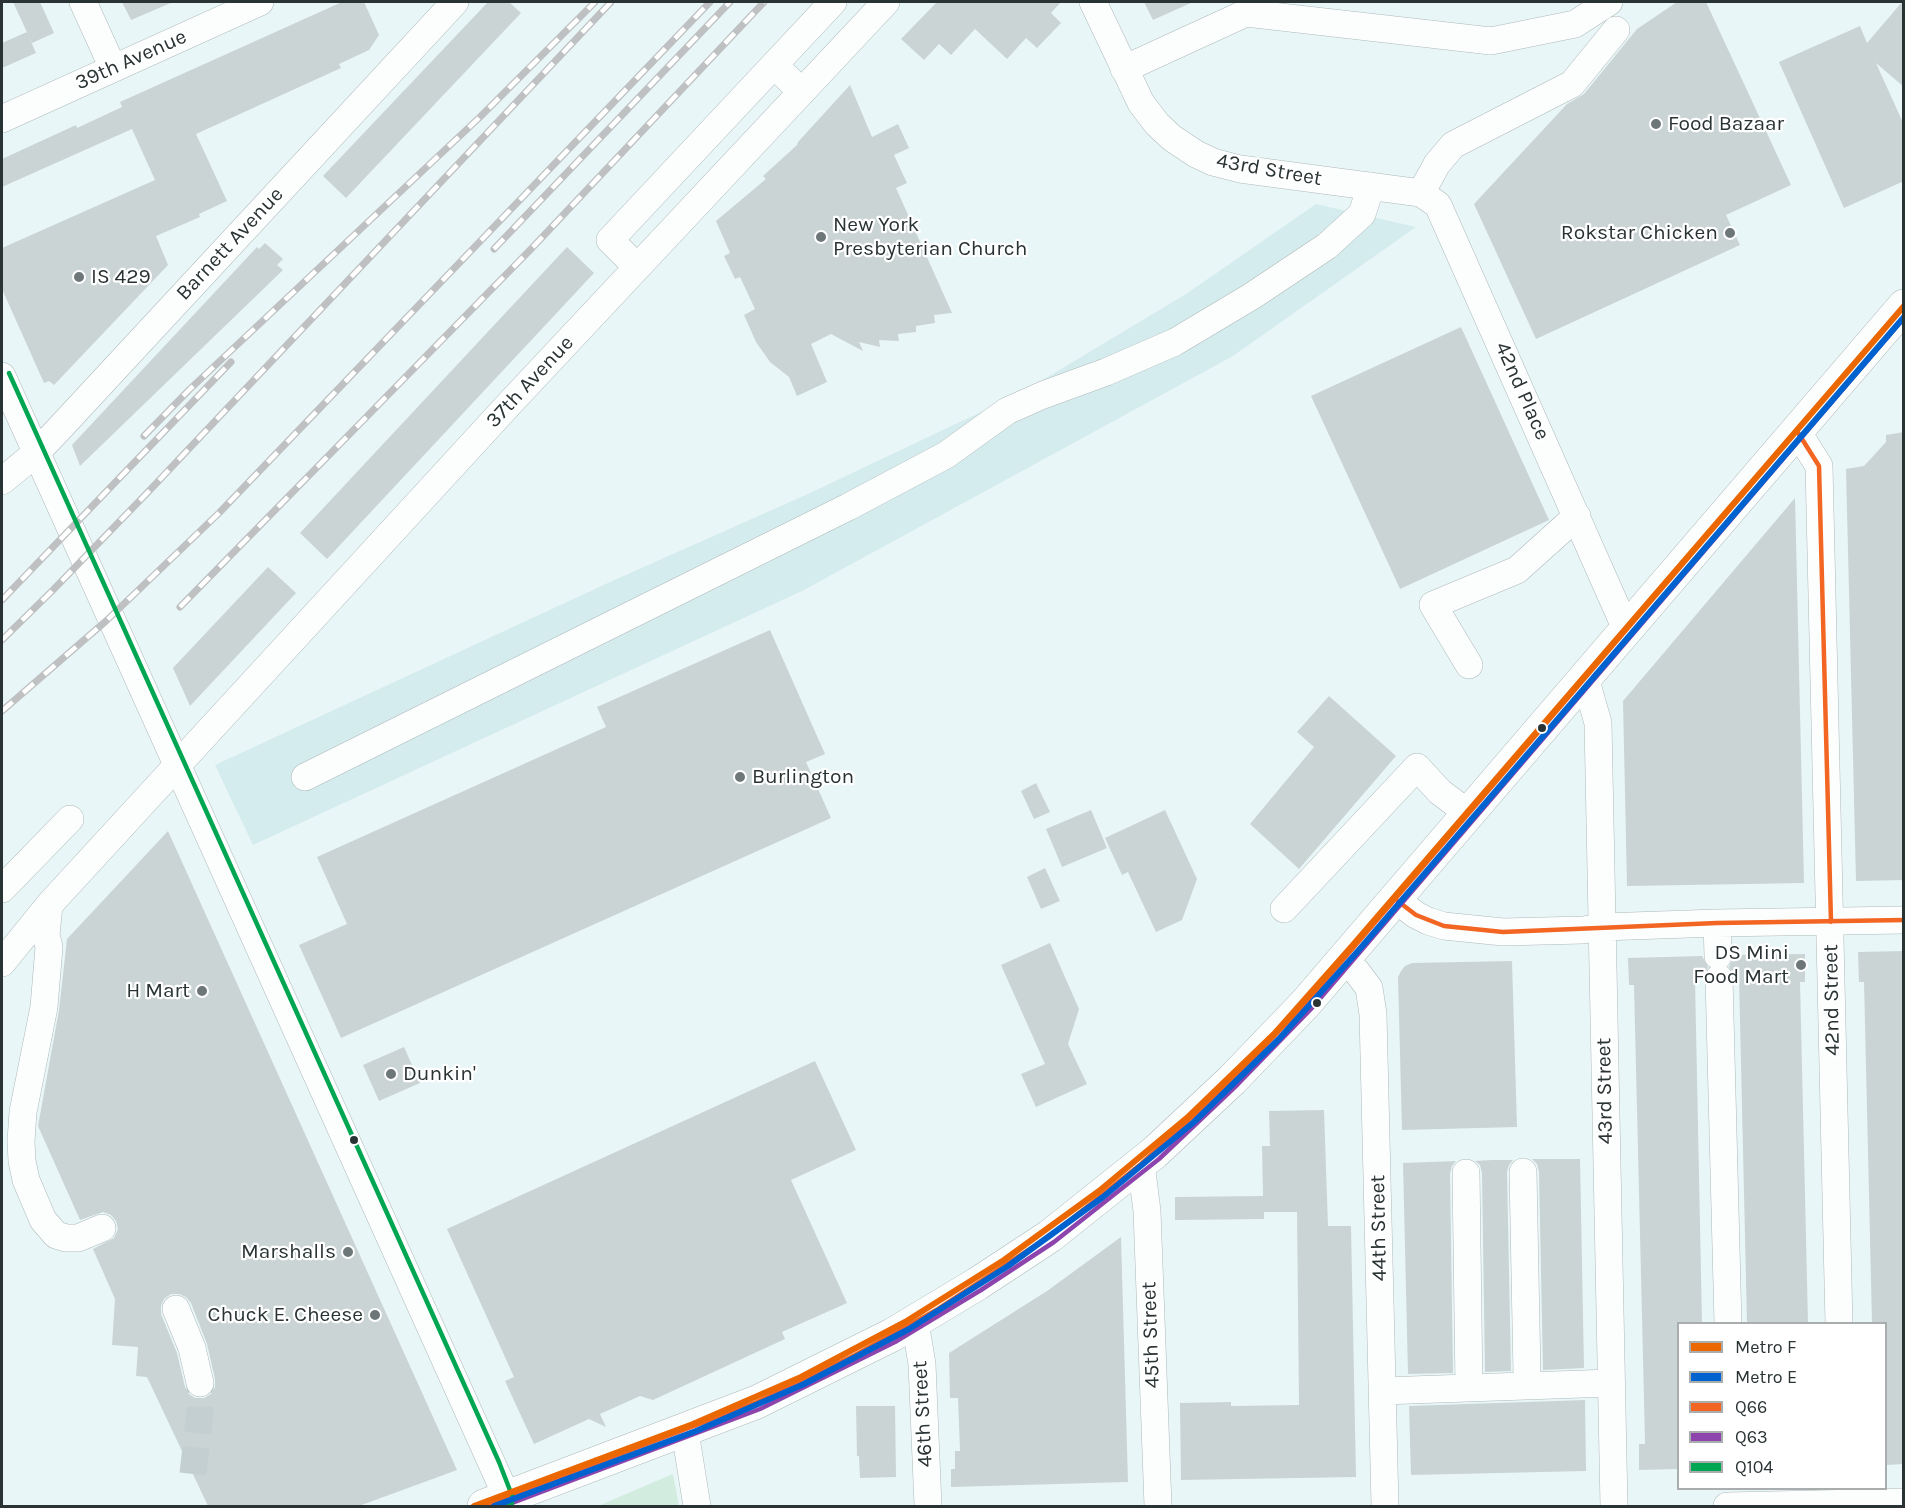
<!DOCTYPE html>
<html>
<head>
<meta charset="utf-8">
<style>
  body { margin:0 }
  #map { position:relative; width:1905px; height:1508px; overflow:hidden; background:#e9f6f7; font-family:Karla,sans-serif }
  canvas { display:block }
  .frame { position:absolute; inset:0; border:3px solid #2a3334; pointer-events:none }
  .legend { position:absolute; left:1677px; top:1322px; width:210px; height:168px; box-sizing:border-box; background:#fff; border:2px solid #aaadae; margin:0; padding:8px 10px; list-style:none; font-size:18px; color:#2a3334 }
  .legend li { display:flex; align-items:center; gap:12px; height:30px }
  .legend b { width:30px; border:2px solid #aaadae }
</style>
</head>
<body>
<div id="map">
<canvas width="1905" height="1508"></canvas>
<div class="frame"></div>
<ul class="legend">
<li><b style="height:8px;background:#eb6800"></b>Metro F</li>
<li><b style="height:8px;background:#0062cf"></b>Metro E</li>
<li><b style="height:8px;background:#f26522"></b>Q66</li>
<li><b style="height:8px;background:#8e44ad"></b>Q63</li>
<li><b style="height:8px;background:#00a651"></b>Q104</li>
</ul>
</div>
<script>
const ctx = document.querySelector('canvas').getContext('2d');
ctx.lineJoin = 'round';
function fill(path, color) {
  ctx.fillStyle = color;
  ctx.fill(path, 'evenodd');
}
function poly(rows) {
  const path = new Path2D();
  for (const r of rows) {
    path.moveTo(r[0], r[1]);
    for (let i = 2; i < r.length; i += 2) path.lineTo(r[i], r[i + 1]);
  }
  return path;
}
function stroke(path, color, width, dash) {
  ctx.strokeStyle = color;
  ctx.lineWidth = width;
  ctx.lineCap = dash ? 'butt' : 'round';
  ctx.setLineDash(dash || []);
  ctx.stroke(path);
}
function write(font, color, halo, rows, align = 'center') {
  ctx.font = font + ' Karla,sans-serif';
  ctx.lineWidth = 4.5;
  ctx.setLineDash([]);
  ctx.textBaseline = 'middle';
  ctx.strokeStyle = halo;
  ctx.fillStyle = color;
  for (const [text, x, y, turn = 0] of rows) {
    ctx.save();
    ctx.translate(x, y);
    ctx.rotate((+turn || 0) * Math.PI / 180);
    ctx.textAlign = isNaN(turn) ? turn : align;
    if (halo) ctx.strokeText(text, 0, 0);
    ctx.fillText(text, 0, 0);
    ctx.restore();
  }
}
fill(poly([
  [1316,204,1416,227,1233,356,802,591,253,845,215,765,610,582,810,493,1021,393,1186,294]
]), '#d5ecee');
fill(poly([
  [673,1474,679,1506,598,1506,668,1476]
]), '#d3ece0');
fill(poly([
  [13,2,40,2,54,33,32,43],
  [122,2,173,2,131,20],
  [342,2,364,2,379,35,369,50,339,64,341,68,196,134,227,201,199,214,200,217,156,236,168,265,54,385,49,381,44,383,2,289,2,248,155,180,132,129,2,187,2,159,76,125,77,128,122,107,120,102],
  [488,2,509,2,521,13,346,198,323,176],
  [937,2,1061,2,1051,13,1061,23,1037,48,1026,38,1007,59,975,29,951,55,939,44,924,60,901,39],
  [1144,2,1193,2,1153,20],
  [1677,2,1706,2,1791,185,1726,215,1740,245,1536,339,1474,204,1567,104,1584,94,1637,29],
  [1902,2,1904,87,1876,63,1904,125,1904,181,1844,208,1779,62,1860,26,1867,43],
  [27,32,36,53,2,68,2,43],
  [850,85,872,137,898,124,909,148,894,155,907,183,896,188,952,313,934,315,935,323,916,326,916,332,898,334,899,341,879,340,880,347,859,342,863,351,831,334,811,344,827,382,797,396,789,377,770,362,756,342,744,315,755,309,740,277,735,279,724,256,730,253,716,221,766,179,763,176,797,145,798,142],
  [265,243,283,259,277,265,283,270,80,466,72,445,257,247,259,249],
  [567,247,594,273,327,559,300,533],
  [1461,327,1549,520,1400,589,1311,396],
  [1904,432,1904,880,1856,881,1846,469,1864,466,1886,442,1886,435],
  [1795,498,1804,883,1627,886,1623,701],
  [268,567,296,593,190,706,173,668],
  [770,630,825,754,806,762,831,818,341,1038,299,945,347,924,317,857,606,727,597,707],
  [1329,696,1396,756,1299,869,1250,824,1314,747,1297,732],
  [1036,783,1050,812,1034,819,1021,791],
  [1091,810,1107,848,1062,867,1046,829],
  [1165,810,1197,879,1182,920,1156,932,1128,872,1122,875,1105,838],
  [168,831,457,1470,359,1506,208,1506,147,1377,136,1376,138,1347,112,1345,115,1299,93,1249,114,1238,118,1229,116,1221,111,1215,103,1212,80,1220,38,1126,59,1010,67,939],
  [179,1294,186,1297,191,1303,207,1344,215,1379,215,1387,211,1394,204,1398,195,1398,189,1394,185,1387,177,1353,161,1314,161,1306,164,1299,171,1294],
  [1045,868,1060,901,1041,909,1027,877],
  [1050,943,1079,1009,1068,1044,1087,1084,1036,1107,1021,1074,1045,1064,1001,965],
  [1904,951,1904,1464,1886,1465,1886,1323,1872,1323,1864,982,1859,982,1858,952],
  [1805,954,1805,982,1800,982,1808,1323,1747,1323,1739,977,1735,978,1729,967,1734,955],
  [1702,956,1708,967,1703,978,1695,979,1702,1323,1678,1323,1678,1469,1639,1470,1639,1444,1645,1444,1644,1400,1634,985,1629,985,1628,958],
  [1512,961,1517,1127,1402,1130,1398,977,1401,971,1405,966,1412,963],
  [404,1047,420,1083,379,1101,363,1065],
  [815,1061,856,1150,791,1180,847,1303,782,1332,785,1339,653,1400,640,1396,600,1414,606,1427,589,1419,534,1444,505,1381,514,1377,447,1229],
  [1324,1110,1328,1226,1351,1226,1356,1477,1181,1480,1180,1403,1231,1402,1231,1406,1299,1405,1297,1212,1264,1212,1264,1219,1175,1220,1175,1197,1263,1196,1262,1146,1270,1146,1269,1111],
  [1532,1159,1580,1159,1584,1368,1543,1370,1539,1172,1537,1164],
  [1492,1160,1513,1160,1509,1165,1507,1172,1511,1371,1485,1372,1482,1173,1480,1165,1475,1161],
  [1456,1161,1452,1166,1450,1173,1453,1373,1408,1374,1403,1163],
  [1121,1237,1128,1482,951,1487,951,1469,955,1469,955,1451,960,1451,958,1398,950,1398,949,1353,1047,1291],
  [1585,1400,1586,1471,1411,1475,1409,1406],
  [856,1406,895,1406,896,1477,860,1478,859,1456,857,1456]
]), '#cad4d4');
stroke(poly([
  [193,1474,200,1411,200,1383]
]), '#c3cfd0', 27, [27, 14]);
const minor = poly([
  [83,2,113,68],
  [1093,2,1141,103,1157,124,1172,138,1196,154,1213,162,1240,169,1421,193,1438,205,1626,629],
  [774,65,833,2],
  [1124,69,1246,13,1491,41,1575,24,1609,2],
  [2,119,260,2],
  [1421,193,1437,164,1453,145,1572,84,1616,30],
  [637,267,610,240,774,65,802,92],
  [2,376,511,1506],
  [1797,431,1819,466,1839,1324],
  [2,481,36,453,58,430,455,2],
  [1469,665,1433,605,1517,570,1577,516],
  [1585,677,1598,723,1614,1506],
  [305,777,848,507,946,455,1007,411,1043,395,1106,372,1175,342,1252,296,1327,246,1362,214,1371,186],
  [2,889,70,819],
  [1395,899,1416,915,1428,921,1444,926,1503,932,1583,930,1602,927,1717,923,1904,920],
  [49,905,46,935,49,947,44,1007,23,1112,21,1141,22,1161,26,1180,43,1220,56,1235,66,1238,78,1238,102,1228],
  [1284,909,1417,767,1440,792,1468,813],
  [1717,923,1718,956],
  [1343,960,1357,972,1369,988,1373,1014,1385,1506],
  [2,963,49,905,511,402,886,2],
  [1719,978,1728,1324],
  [1141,1164,1147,1211,1158,1506],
  [1523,1172,1527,1375],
  [1466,1173,1469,1388],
  [176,1309,192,1348,200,1383],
  [915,1322,922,1364,928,1506],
  [1382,1391,1611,1383],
  [685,1432,697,1506],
  [1727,1506,1904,1502]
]);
const major = poly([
  [484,1506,757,1402,892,1335,977,1284,1050,1236,1154,1153,1232,1080,1305,1004,1904,306]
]);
stroke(minor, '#aeb8b9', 28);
stroke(major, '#aeb8b9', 34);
stroke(minor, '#fcfefe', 27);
stroke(major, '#fcfefe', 33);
const rail = poly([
  [494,249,730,2],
  [144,436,190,389,480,117,595,2],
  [2,600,231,362],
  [180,607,532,248,764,2],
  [2,640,53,590,149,491,611,2],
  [2,711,106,621,219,513,710,2]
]);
stroke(rail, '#bec0c1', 7);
stroke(rail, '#fff', 4.5, [14]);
stroke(poly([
  [1395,899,1416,915,1444,926,1503,932,1717,923,1904,920],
  [484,1506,757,1402,855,1355,938,1309,1050,1236,1141,1164,1232,1080,1305,1004,1797,431,1819,466,1831,922]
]), '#f26522', 4.5);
stroke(poly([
  [504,1506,760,1409,895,1342,981,1290,1054,1242,1159,1159,1237,1085,1311,1009,1904,318]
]), '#8e44ad', 4.5);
stroke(poly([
  [9,373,499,1462,513,1498,512,1503,507,1506]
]), '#00a651', 4.5);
stroke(poly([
  [474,1506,693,1424,801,1377,905,1322,1004,1260,1099,1191,1189,1116,1274,1034,1352,946,1904,306]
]), '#eb6800', 6);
stroke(poly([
  [494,1506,696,1431,804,1384,909,1329,1008,1266,1103,1197,1194,1122,1279,1039,1358,951,1904,317]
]), '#0062cf', 6);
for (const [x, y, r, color] of [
  [1656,124,6,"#6d7778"],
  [1730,233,6,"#6d7778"],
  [821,237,6,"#6d7778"],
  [79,277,6,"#6d7778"],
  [1542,728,5,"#2a3334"],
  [740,777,6,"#6d7778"],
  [1801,965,6,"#6d7778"],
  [202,991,6,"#6d7778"],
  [1317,1003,5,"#2a3334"],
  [391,1074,6,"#6d7778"],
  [354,1140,5,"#2a3334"],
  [348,1252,6,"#6d7778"],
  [375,1315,6,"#6d7778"]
]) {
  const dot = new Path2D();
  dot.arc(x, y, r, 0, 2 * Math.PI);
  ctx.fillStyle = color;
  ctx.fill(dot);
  stroke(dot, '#fff', 2);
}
write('21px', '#2a3334', '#fff', [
  ["39th Avenue",131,60,-24],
  ["43rd Street",1269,170,10],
  ["Barnett Avenue",230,244,-47],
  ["37th Avenue",530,382,-47],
  ["42nd Place",1522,391,66],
  ["42nd Street",1832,1000,-91],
  ["43rd Street",1605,1091,-91],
  ["44th Street",1379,1228,-91],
  ["45th Street",1151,1335,-92],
  ["46th Street",923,1414,-93]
]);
write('21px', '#2a3334', '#fff', [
  ["Food Bazaar",1668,124],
  ["New York",833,225],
  ["Presbyterian Church",833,249],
  ["Rokstar Chicken",1718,233,"right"],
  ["IS 429",91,277],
  ["Burlington",752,777],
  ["DS Mini",1789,953,"right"],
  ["Food Mart",1789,977,"right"],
  ["H Mart",190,991,"right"],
  ["Dunkin'",403,1074],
  ["Marshalls",336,1252,"right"],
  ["Chuck E. Cheese",363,1315,"right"]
], 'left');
</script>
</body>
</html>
